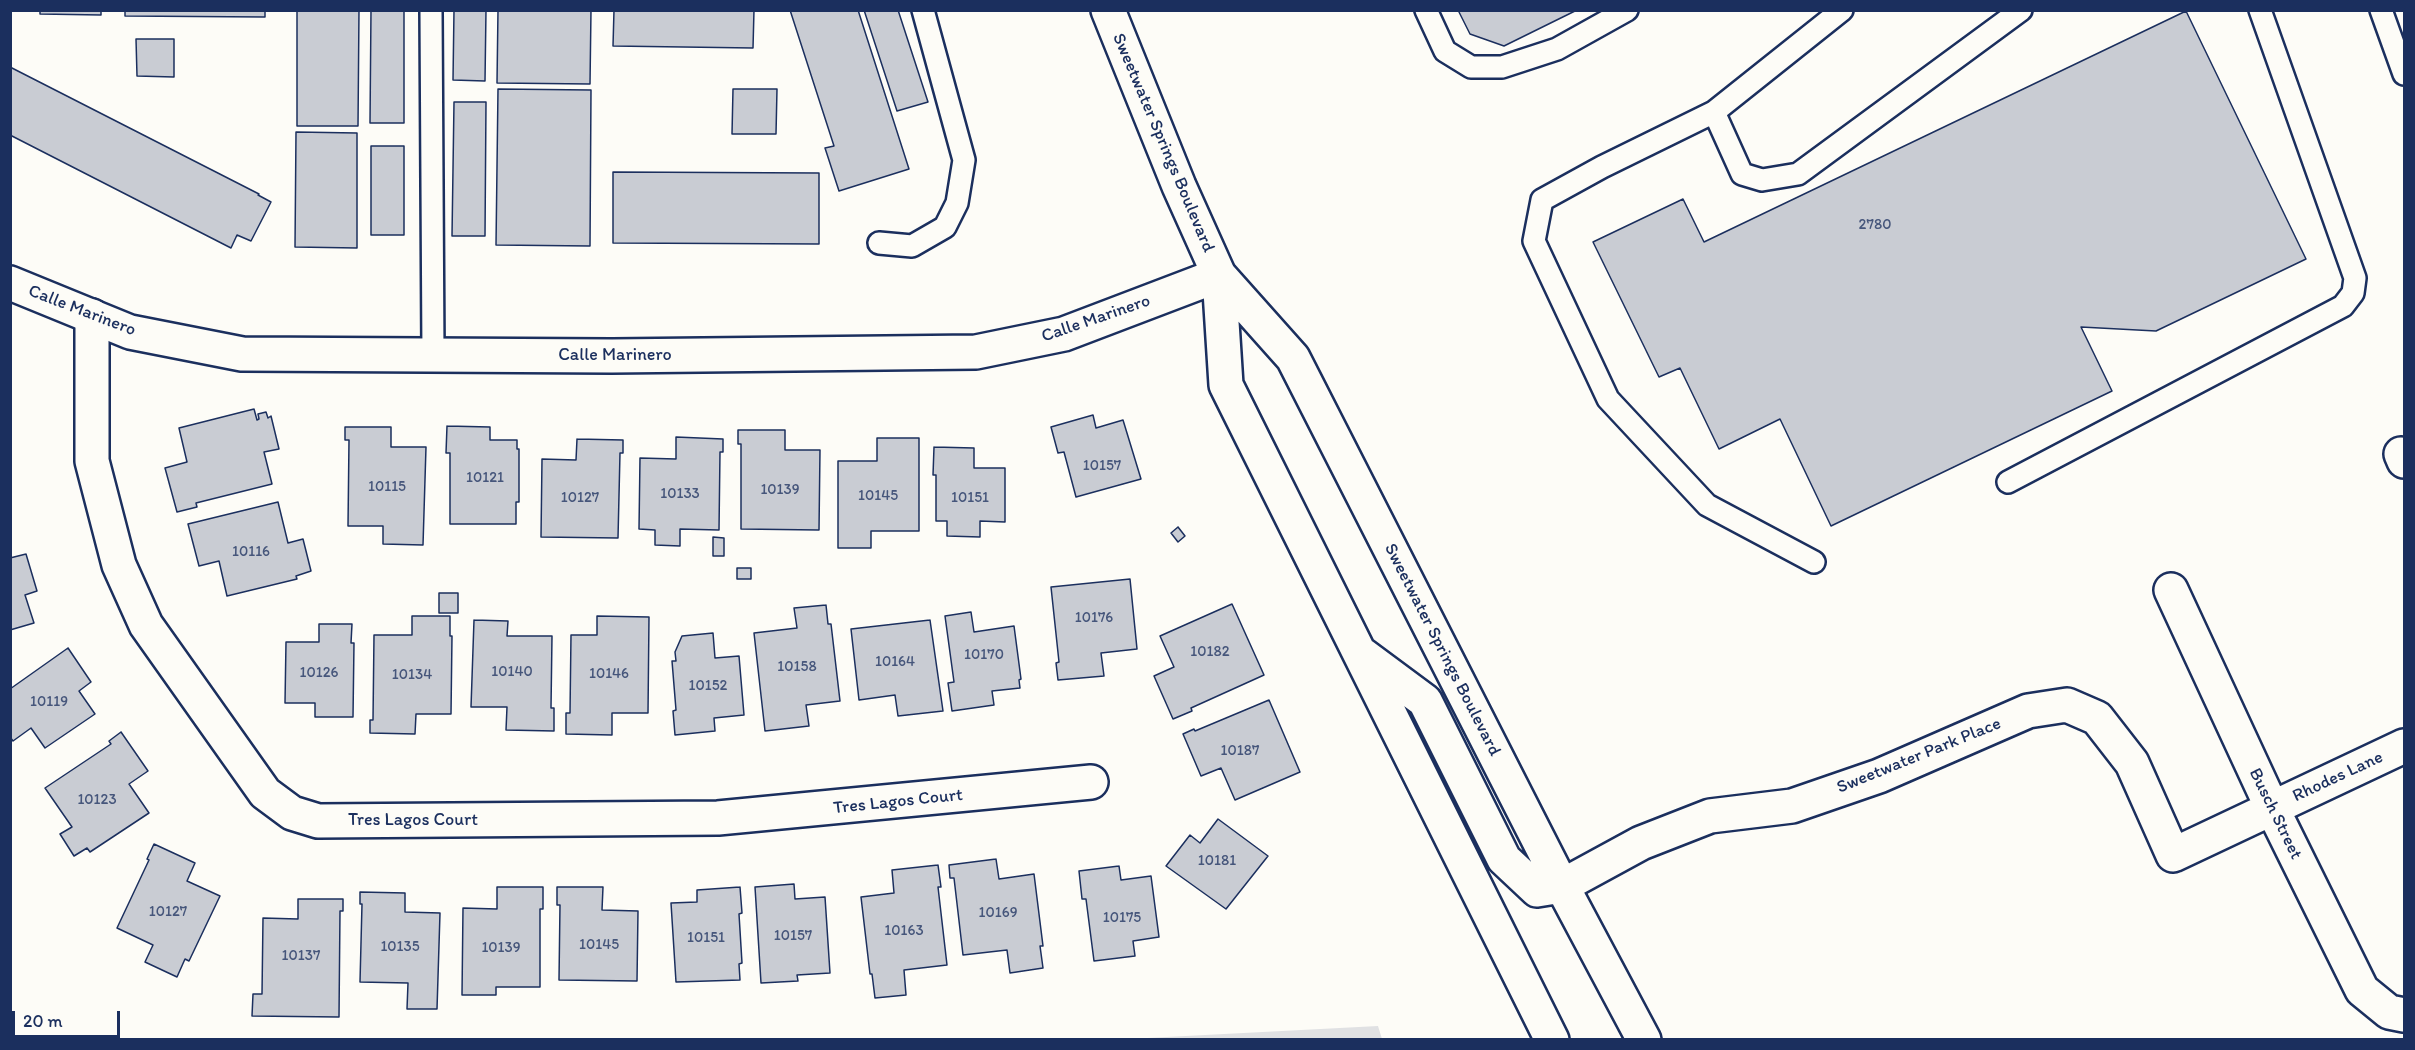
<!DOCTYPE html>
<html>
<head>
<meta charset="utf-8">
<style>
  body { margin:0 }
  #map { position:relative; width:2415px; height:1050px; overflow:hidden; background:#fdfcf7; font-family:Itim,sans-serif }
  canvas { display:block }
  .frame { position:absolute; inset:0; border:12px solid #1b2f5e; pointer-events:none }
  .scale { position:absolute; left:12px; top:1011px; width:108px; height:27px; box-sizing:border-box; border:3px solid #1b2f5e; border-top:0; padding-left:8px; font-size:18px; line-height:21px; white-space:nowrap; color:#1b2f5e; -webkit-text-stroke:4px #fdfcf7; paint-order:stroke }
</style>
</head>
<body>
<div id="map">
<canvas width="2415" height="1050"></canvas>
<div class="frame"></div>
<div class="scale">20 m</div>
</div>
<script>
const ctx = document.querySelector('canvas').getContext('2d');
ctx.lineJoin = 'round';
function fill(path, color) {
  ctx.fillStyle = color;
  ctx.fill(path, 'evenodd');
}
function poly(rows) {
  const path = new Path2D();
  for (const r of rows) {
    path.moveTo(r[0], r[1]);
    for (let i = 2; i < r.length; i += 2) path.lineTo(r[i], r[i + 1]);
  }
  return path;
}
function stroke(path, color, width, dash) {
  ctx.strokeStyle = color;
  ctx.lineWidth = width;
  ctx.lineCap = dash ? 'butt' : 'round';
  ctx.setLineDash(dash || []);
  ctx.stroke(path);
}
function write(font, color, halo, rows, align = 'center') {
  ctx.font = font + ' Itim,sans-serif';
  ctx.lineWidth = 6;
  ctx.setLineDash([]);
  ctx.textBaseline = 'middle';
  ctx.strokeStyle = halo;
  ctx.fillStyle = color;
  for (const [text, x, y, turn = 0] of rows) {
    ctx.save();
    ctx.translate(x, y);
    ctx.rotate((+turn || 0) * Math.PI / 180);
    ctx.textAlign = isNaN(turn) ? turn : align;
    if (halo) ctx.strokeText(text, 0, 0);
    ctx.fillText(text, 0, 0);
    ctx.restore();
  }
}
fill(poly([
  [1378,1026,1382,1039,1126,1039,1128,1039]
]), '#e0e1e3');
const building = poly([
  [40,10,101,10,101,15,40,14,40,10],
  [125,10,265,10,265,17,125,16,125,10],
  [297,10,359,10,358,126,297,126,297,10],
  [371,10,404,10,404,123,370,123,371,10],
  [454,10,486,10,485,81,453,80,454,10],
  [498,10,591,10,590,84,497,83,498,10],
  [614,10,754,10,753,48,613,46,614,10],
  [790,10,858,10,909,169,839,191,825,148,834,146,790,10],
  [864,10,898,10,928,102,897,111,864,10],
  [1458,10,1577,10,1504,46,1470,34,1458,10],
  [2186,11,2306,259,2156,331,2081,327,2112,391,1831,526,1780,419,1719,449,1680,368,1659,377,1593,242,1683,199,1704,242,2186,11],
  [136,39,174,39,174,77,137,76,136,39],
  [10,67,259,194,258,195,271,202,251,241,237,235,231,248,10,135,10,67],
  [498,89,591,90,590,246,496,245,498,89],
  [733,89,777,89,776,134,732,134,733,89],
  [454,102,486,102,485,236,452,236,454,102],
  [296,132,357,133,357,248,295,247,296,132],
  [371,146,404,146,404,235,371,235,371,146],
  [613,172,819,173,819,244,613,243,613,172],
  [254,409,257,420,259,419,258,414,266,412,268,418,271,416,279,449,264,452,272,484,196,503,197,507,177,512,165,468,187,462,179,428,254,409],
  [1093,415,1096,428,1123,420,1141,479,1076,497,1064,452,1058,453,1051,427,1093,415],
  [447,426,490,427,490,440,517,440,517,449,519,449,519,502,516,502,516,524,450,524,450,453,446,453,447,426],
  [345,427,391,427,391,447,426,447,423,545,383,544,383,526,348,526,349,440,345,440,345,427],
  [738,430,785,430,785,450,820,450,819,530,741,529,741,444,738,444,738,430],
  [676,437,723,439,723,452,720,452,719,530,680,529,680,546,655,545,655,530,639,529,640,458,676,459,676,437],
  [877,438,919,438,919,531,871,531,871,548,838,548,838,461,877,461,877,438],
  [577,439,623,440,623,453,620,453,618,538,541,537,542,459,576,460,577,439],
  [934,447,974,448,974,468,1005,468,1005,522,980,521,980,537,947,536,947,521,936,521,936,475,933,475,934,447],
  [278,502,288,543,303,539,311,571,296,576,297,579,227,596,219,561,199,566,188,524,278,502],
  [1178,527,1185,536,1178,542,1171,533,1178,527],
  [713,537,724,538,724,556,713,556,713,537],
  [26,554,37,591,25,595,34,623,10,630,10,558,26,554],
  [737,568,751,568,751,579,737,579,737,568],
  [1130,579,1137,649,1101,653,1104,676,1058,680,1056,663,1059,662,1051,587,1130,579],
  [439,593,458,593,458,613,439,613,439,593],
  [1232,604,1264,675,1191,708,1192,711,1173,719,1154,676,1174,667,1160,636,1232,604],
  [826,605,828,624,831,624,840,701,806,705,809,726,765,731,754,633,797,628,794,608,826,605],
  [971,612,974,632,1014,626,1021,679,1019,680,1020,688,992,691,994,705,952,711,948,683,954,682,945,616,971,612],
  [412,616,450,616,450,636,452,636,451,714,416,714,415,734,370,733,370,720,373,720,374,635,412,635,412,616],
  [597,616,649,617,648,713,612,713,612,735,566,734,566,713,570,713,571,635,597,635,597,616],
  [474,620,508,621,507,636,552,636,551,708,554,708,554,731,506,730,507,707,471,707,474,620],
  [930,620,943,711,898,716,895,695,859,700,851,629,930,620],
  [319,624,352,624,351,643,354,643,353,717,315,717,315,703,285,703,286,642,319,642,319,624],
  [713,633,715,658,739,656,744,715,714,718,715,731,675,735,673,711,676,710,672,661,676,661,675,652,682,636,713,633],
  [68,648,91,682,79,691,95,714,45,748,31,728,13,741,10,737,10,689,68,648],
  [1269,700,1300,772,1235,800,1221,768,1201,776,1183,734,1194,729,1195,731,1269,700],
  [121,732,148,771,129,784,149,813,90,852,87,848,74,856,60,834,72,827,45,788,111,744,109,741,121,732],
  [1218,819,1268,856,1226,909,1166,866,1190,835,1200,843,1218,819],
  [154,844,195,863,187,881,220,896,189,961,185,959,177,977,145,962,153,945,117,928,149,860,147,859,154,844],
  [996,859,999,879,1034,874,1043,946,1040,946,1043,968,1010,973,1007,950,963,955,954,878,950,878,949,865,996,859],
  [938,865,941,887,938,887,947,965,904,970,906,995,875,998,872,974,870,974,861,897,894,893,892,870,938,865],
  [1119,866,1121,880,1151,876,1159,937,1133,941,1135,956,1094,961,1086,899,1082,899,1079,871,1119,866],
  [794,884,795,899,825,897,830,973,797,975,798,981,761,983,755,887,794,884],
  [497,887,543,887,543,909,540,909,540,987,496,987,496,995,462,995,463,908,497,909,497,887],
  [557,887,603,887,602,910,638,911,637,981,559,980,560,905,557,905,557,887],
  [740,887,742,913,739,914,742,963,739,964,740,980,676,982,671,903,697,902,697,890,740,887],
  [360,892,405,893,405,912,440,913,437,1009,407,1009,408,983,360,982,362,904,360,904,360,892],
  [298,899,343,899,343,911,340,911,339,1017,252,1016,253,994,262,994,263,918,298,919,298,899]
]);
fill(building, '#c9ccd3');
stroke(building, '#1b2f5e', 1.5);
const service = poly([
  [431,10,433,355],
  [1426,10,1445,51,1471,67,1502,67,1557,49,1627,10],
  [2381,10,2404,74],
  [1714,112,1742,174,1762,180,1798,174,2021,10],
  [879,243,912,246,945,227,957,203,964,160,923,10],
  [2008,482,2343,306,2353,293,2355,278,2260,10],
  [1814,562,1707,505,1608,399,1534,241,1542,200,1602,167,1714,112,1842,10]
]);
const minor = poly([
  [92,316,92,461,119,565,146,625,265,793,292,813,318,821,718,818,1091,782],
  [2401,454,2404,461],
  [2171,590,2272,808,2362,990,2389,1012,2404,1015],
  [1562,886,1641,843,1710,816,1792,806,1879,776,2028,711,2067,705,2097,718,2132,763,2173,855,2404,746]
]);
const tertiary = poly([
  [10,283,130,332,242,354,612,356,976,352,1064,334,1219,275]
]);
const secondary = poly([
  [1108,10,1179,186,1219,275,1293,358,1562,886,1644,1040],
  [1219,275,1226,385,1552,1040],
  [1363,655,1425,701,1504,859,1537,890,1562,886]
]);
stroke(service, '#1b2f5e', 26);
stroke(minor, '#1b2f5e', 38);
stroke(tertiary, '#1b2f5e', 38);
stroke(secondary, '#1b2f5e', 38);
stroke(service, '#fdfcf7', 21);
stroke(minor, '#fdfcf7', 33);
stroke(tertiary, '#fdfcf7', 33);
stroke(secondary, '#fdfcf7', 33);
write('15px', '#46567b', null, [
  ["2780",1875,225],
  ["10157",1102,466],
  ["10121",485,478],
  ["10115",387,487],
  ["10139",780,490],
  ["10133",680,494],
  ["10145",878,496],
  ["10127",580,498],
  ["10151",970,498],
  ["10116",251,552],
  ["10176",1094,618],
  ["10182",1210,652],
  ["10170",984,655],
  ["10164",895,662],
  ["10158",797,667],
  ["10140",512,672],
  ["10126",319,673],
  ["10146",609,674],
  ["10134",412,675],
  ["10152",708,686],
  ["10119",49,702],
  ["10187",1240,751],
  ["10123",97,800],
  ["10181",1217,861],
  ["10127",168,912],
  ["10169",998,913],
  ["10175",1122,918],
  ["10163",904,931],
  ["10157",793,936],
  ["10151",706,938],
  ["10145",599,945],
  ["10135",400,947],
  ["10139",501,948],
  ["10137",301,956]
]);
write('18px', '#1b2f5e', '#fdfcf7', [
  ["Sweetwater Springs Boulevard",1163,143,67],
  ["Calle Marinero",82,311,21],
  ["Calle Marinero",1096,319,-19],
  ["Calle Marinero",615,355],
  ["Sweetwater Springs Boulevard",1442,650,63],
  ["Sweetwater Park Place",1919,756,-22],
  ["Rhodes Lane",2338,777,-25],
  ["Tres Lagos Court",898,802,-6],
  ["Busch Street",2275,814,64],
  ["Tres Lagos Court",413,820]
]);
</script>
</body>
</html>
